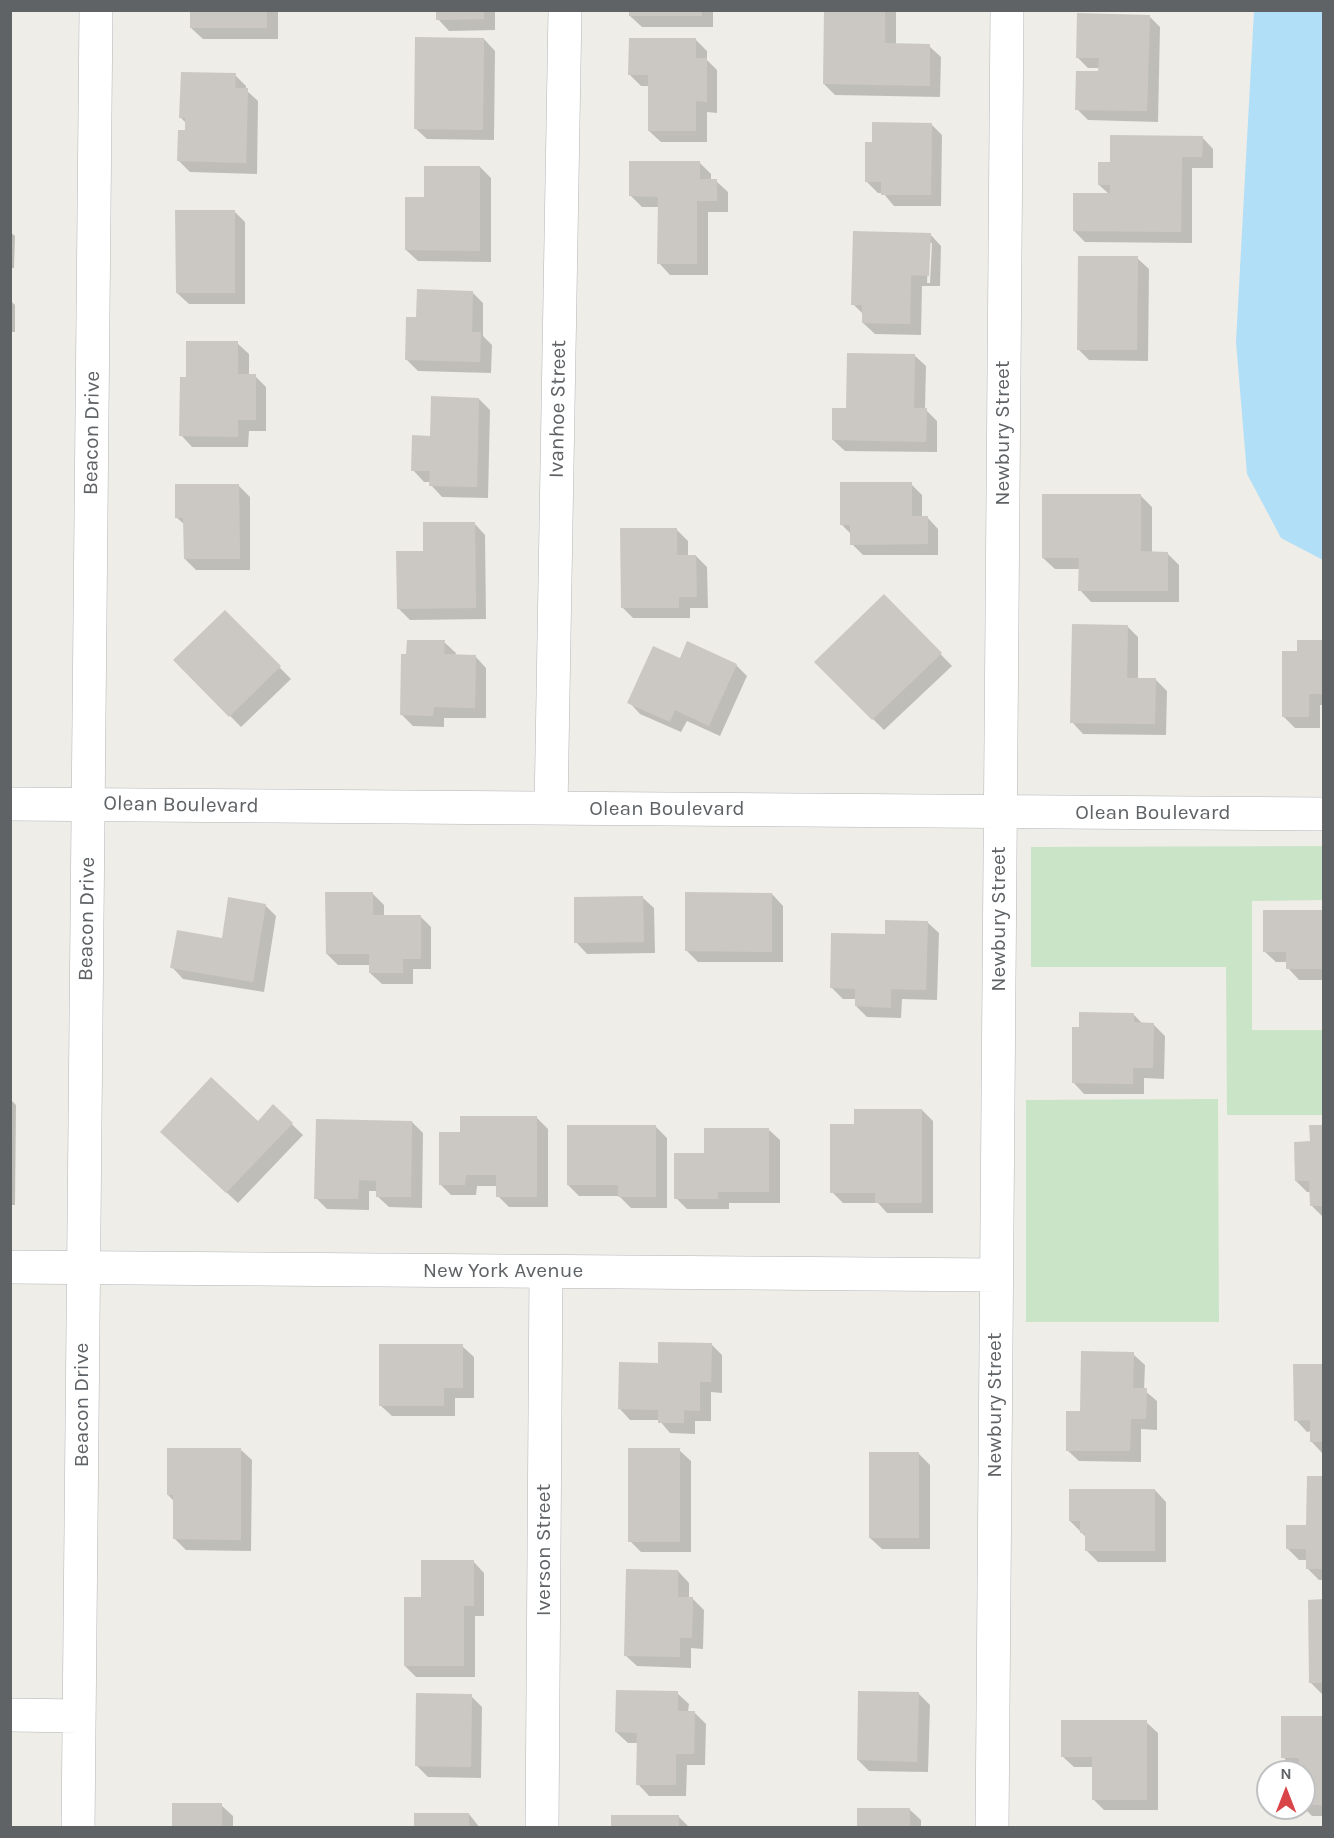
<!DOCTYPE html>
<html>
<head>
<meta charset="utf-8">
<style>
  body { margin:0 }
  #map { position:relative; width:1334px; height:1838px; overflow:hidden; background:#efede7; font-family:Karla,sans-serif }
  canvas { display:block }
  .frame { position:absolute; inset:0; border:12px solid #5f6366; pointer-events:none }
  .north { position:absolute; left:1256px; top:1760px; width:60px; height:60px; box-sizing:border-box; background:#fff; border:2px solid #bfc1c2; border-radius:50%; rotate:0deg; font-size:16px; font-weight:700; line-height:24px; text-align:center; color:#5f6366 }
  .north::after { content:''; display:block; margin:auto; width:21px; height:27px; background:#d84448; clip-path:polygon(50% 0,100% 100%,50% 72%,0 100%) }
</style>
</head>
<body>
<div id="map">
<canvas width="1334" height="1838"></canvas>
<div class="frame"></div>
<div class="north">N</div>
</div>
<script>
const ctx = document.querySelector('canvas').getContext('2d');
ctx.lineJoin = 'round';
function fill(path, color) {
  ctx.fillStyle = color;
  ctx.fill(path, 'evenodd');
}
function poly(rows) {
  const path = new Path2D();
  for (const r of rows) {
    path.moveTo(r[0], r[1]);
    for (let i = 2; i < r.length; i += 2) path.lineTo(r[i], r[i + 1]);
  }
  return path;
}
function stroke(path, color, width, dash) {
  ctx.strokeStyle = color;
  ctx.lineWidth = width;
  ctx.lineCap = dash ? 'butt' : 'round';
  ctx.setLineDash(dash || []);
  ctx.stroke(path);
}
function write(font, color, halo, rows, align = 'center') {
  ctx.font = font + ' Karla,sans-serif';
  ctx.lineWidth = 4.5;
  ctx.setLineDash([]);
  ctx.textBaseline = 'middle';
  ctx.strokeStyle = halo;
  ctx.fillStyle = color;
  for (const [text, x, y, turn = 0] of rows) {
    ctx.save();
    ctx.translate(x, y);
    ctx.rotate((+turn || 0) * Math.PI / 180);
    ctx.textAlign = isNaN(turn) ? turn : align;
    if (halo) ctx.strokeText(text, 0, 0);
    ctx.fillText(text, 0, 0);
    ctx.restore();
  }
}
fill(poly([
  [1323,846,1323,900,1252,901,1252,1030,1323,1030,1323,1115,1227,1115,1226,967,1031,967,1031,847],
  [1218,1099,1219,1322,1026,1322,1026,1100]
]), '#cae4c7');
fill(poly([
  [1254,11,1323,11,1323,560,1281,538,1247,474,1236,342]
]), '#b0dff7');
fill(poly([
  [10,10,12,10,11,73,10,73],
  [191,10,278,10,278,39,203,39,191,28],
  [438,10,495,10,495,30,449,31,438,19],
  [630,10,713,10,713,27,642,27,630,16],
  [826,10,896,10,896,45,929,46,941,57,940,97,835,95,824,84],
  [1149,16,1160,27,1158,122,1088,120,1077,109,1100,73,1100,68,1088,68,1077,57],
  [484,39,495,51,494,140,427,139,415,128],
  [696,40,707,51,707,60,717,70,717,113,707,112,707,142,661,142,649,131,650,86,641,86,630,75],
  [235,75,246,86,246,90,258,101,257,174,190,172,179,161,186,132,186,123,181,118],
  [931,124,942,135,941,206,894,206,883,193,878,193,866,181],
  [1202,137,1213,149,1213,168,1192,168,1192,243,1085,242,1074,231,1110,195,1099,185,1112,164],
  [700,163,711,174,711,181,716,181,728,192,728,212,708,212,708,275,670,275,659,263,659,207,642,207,630,195],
  [480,167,491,178,491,262,418,261,406,250,425,198],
  [234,211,245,222,245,304,189,304,177,293],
  [10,232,15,236,14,268,10,268],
  [930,234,941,246,940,286,922,286,921,335,875,334,863,323,864,315,853,304],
  [929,243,932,243,930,283,927,283],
  [1137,258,1149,269,1148,361,1089,360,1078,349],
  [472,292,483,303,483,336,492,345,491,373,418,371,406,359,418,319],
  [10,300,15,305,15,332,10,332],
  [237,343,249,354,249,376,255,376,266,387,266,431,249,431,248,447,192,447,181,435,188,378],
  [914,355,926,366,925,409,937,421,937,452,845,451,833,440,848,409],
  [479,399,490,410,488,498,442,497,431,485,431,482,424,482,413,470,432,437],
  [911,484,922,495,922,517,927,517,938,529,938,555,863,555,852,544,852,535,841,524],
  [238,485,250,497,250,570,196,570,185,559,185,525,176,517],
  [1141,496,1152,507,1152,553,1167,553,1179,565,1179,602,1091,602,1080,590,1080,569,1055,569,1043,558],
  [474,523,485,535,486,619,410,620,398,608],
  [676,529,688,541,688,556,696,556,707,567,708,608,690,608,690,618,633,618,622,607],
  [884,596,952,666,884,730,816,662],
  [225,612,291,679,241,727,175,660],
  [1127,626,1138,637,1138,679,1155,679,1167,691,1166,735,1083,734,1072,722],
  [1324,641,1324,705,1320,705,1320,728,1295,728,1283,716,1298,652],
  [444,642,456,653,455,656,475,656,486,668,486,718,444,718,444,727,413,726,402,715],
  [736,665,747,676,720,736,687,721,681,732,640,714,629,702],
  [373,894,384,905,384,916,420,916,431,927,431,969,413,969,413,984,382,984,370,973,370,965,338,965,327,954],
  [772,894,783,906,783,962,698,962,686,950],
  [642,897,654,908,655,953,587,954,576,942],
  [265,905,276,916,264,992,183,979,172,967,223,940],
  [1324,912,1324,980,1299,980,1288,968,1288,962,1276,962,1264,951],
  [927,922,939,933,937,1000,902,999,901,1018,867,1017,856,1006,856,999,843,999,831,987,886,936],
  [1133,1014,1143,1024,1153,1024,1165,1036,1164,1079,1144,1078,1144,1094,1084,1094,1073,1082],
  [10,1099,16,1105,15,1205,10,1205],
  [273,1106,303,1135,238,1203,173,1143,258,1123],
  [922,1110,933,1121,933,1213,887,1213,878,1203,843,1203,832,1192,855,1126],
  [537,1118,548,1129,548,1207,509,1207,498,1196,498,1186,477,1186,476,1195,451,1195,440,1184,461,1133],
  [412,1122,423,1133,422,1208,389,1207,377,1196,377,1191,369,1191,369,1210,327,1209,316,1198],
  [655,1126,667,1138,667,1208,631,1208,619,1196,579,1196,568,1185],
  [1324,1126,1324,1216,1322,1216,1311,1205,1311,1192,1307,1192,1296,1181,1311,1143],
  [768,1129,780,1140,780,1203,729,1203,729,1209,687,1209,676,1198,705,1154],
  [711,1344,722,1355,722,1393,711,1392,711,1421,695,1421,695,1434,670,1433,659,1420,630,1420,619,1408,659,1364],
  [462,1346,474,1357,474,1398,455,1398,455,1416,392,1416,380,1405],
  [1133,1354,1145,1365,1144,1390,1157,1401,1157,1430,1141,1429,1141,1462,1079,1461,1067,1450,1082,1412],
  [1324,1366,1324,1453,1322,1453,1311,1441,1311,1431,1307,1432,1296,1420],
  [240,1449,252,1460,251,1551,186,1550,175,1539,175,1502,168,1495],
  [679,1450,691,1461,691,1552,641,1552,630,1541],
  [919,1454,930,1465,930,1549,882,1549,870,1538],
  [1324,1477,1324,1580,1319,1580,1308,1569,1308,1560,1299,1560,1287,1548,1308,1527],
  [1155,1490,1166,1502,1166,1562,1098,1562,1087,1551,1086,1537,1070,1521],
  [473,1561,484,1573,484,1616,475,1616,475,1677,416,1677,405,1666,423,1599],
  [10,1567,11,1568,10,1622],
  [678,1571,689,1583,689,1598,692,1598,704,1610,703,1649,691,1648,691,1668,637,1666,625,1655],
  [1324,1601,1324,1694,1322,1694,1311,1683],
  [677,1693,689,1704,688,1712,694,1712,706,1724,705,1765,687,1765,686,1796,649,1796,638,1784,638,1743,628,1743,616,1732],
  [918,1693,930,1705,928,1772,869,1771,858,1760],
  [471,1696,482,1707,481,1778,428,1777,417,1766],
  [1324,1718,1324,1816,1312,1816,1304,1808,1304,1772,1300,1772,1300,1768,1294,1768,1283,1757],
  [1146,1722,1158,1733,1158,1810,1104,1810,1093,1799,1093,1767,1074,1767,1062,1756],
  [221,1805,233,1816,233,1828,174,1828],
  [909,1809,921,1820,921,1828,858,1828],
  [469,1814,480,1828,416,1828],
  [679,1817,690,1828,613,1828]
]), '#0003');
fill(poly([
  [190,10,267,10,267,28,190,28],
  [436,10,484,10,484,19,436,20],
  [629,10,702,10,702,16,629,16],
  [824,10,885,10,885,43,930,44,930,86,823,84],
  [1077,13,1150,15,1147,111,1075,110,1076,71,1098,71,1099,58,1076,58],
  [415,37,484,38,483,130,414,129],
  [629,38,696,38,696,58,707,58,707,102,696,101,696,131,648,131,648,75,628,75],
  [181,72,236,73,235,88,248,88,246,163,177,161,178,130,185,130,185,118,179,118],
  [872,122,932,123,931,195,881,195,881,182,865,182,865,142,872,142],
  [1110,135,1203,136,1202,157,1182,157,1181,232,1073,231,1073,193,1110,193,1110,185,1098,185,1098,162,1110,162],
  [629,161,700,161,700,179,717,179,717,201,697,201,697,264,657,264,658,197,629,196],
  [424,166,480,166,480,251,405,250,405,197,424,197],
  [175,210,235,210,235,293,176,293],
  [853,231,931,233,929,276,911,275,910,324,862,323,862,305,851,305],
  [1078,256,1138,256,1137,350,1077,350],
  [417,289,473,291,472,332,481,332,480,362,405,360,406,317,416,317],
  [186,341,238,341,238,374,256,374,256,420,238,420,238,437,179,436,180,377,186,377],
  [847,353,915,354,914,408,927,408,926,442,832,440,832,408,846,408],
  [431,396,479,398,477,487,429,486,430,471,411,471,412,435,430,436],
  [840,482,912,482,912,516,928,516,928,544,850,545,850,525,840,525],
  [175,484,239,484,240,559,184,559,183,518,175,518],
  [1042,494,1141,494,1141,551,1168,552,1168,591,1078,591,1079,558,1042,558],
  [423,522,475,522,476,608,397,609,396,551,423,551],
  [620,528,677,528,677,555,696,555,697,597,679,597,679,608,621,608],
  [884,594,942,653,872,720,814,662],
  [225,610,281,666,229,717,173,660],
  [1072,624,1128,625,1127,678,1156,678,1155,724,1070,723],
  [407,640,445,640,444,654,476,655,475,708,434,707,433,716,400,715,401,654,406,654],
  [1297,640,1324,640,1324,694,1309,694,1309,717,1282,717,1282,651,1297,651],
  [687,641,737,664,709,726,675,710,670,722,627,703,653,646,680,658],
  [325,892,373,892,373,915,421,915,421,959,403,959,403,973,369,973,369,954,326,954],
  [685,892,772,893,772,952,685,951],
  [643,896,644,942,574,943,574,897],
  [228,897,266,904,253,982,170,968,177,930,222,938],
  [1263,910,1324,910,1324,969,1286,969,1286,952,1263,952],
  [885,920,928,921,926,990,891,989,891,1008,855,1006,855,989,830,988,831,933,885,934],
  [1079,1012,1134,1013,1134,1022,1154,1023,1153,1068,1133,1068,1133,1084,1072,1083,1072,1027,1079,1027],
  [211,1077,258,1121,273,1104,293,1123,226,1193,160,1132],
  [854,1109,922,1109,922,1203,875,1203,875,1193,830,1193,830,1124,854,1124],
  [460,1116,537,1116,537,1197,496,1197,496,1175,466,1175,465,1185,439,1185,439,1132,460,1132],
  [316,1119,412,1121,411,1197,376,1197,376,1181,359,1180,358,1199,314,1199],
  [567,1125,656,1125,656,1197,618,1197,618,1185,567,1185],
  [1309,1125,1324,1125,1324,1206,1310,1206,1309,1181,1295,1181,1294,1142,1310,1141],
  [704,1128,769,1128,769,1192,718,1192,718,1199,674,1199,674,1153,704,1153],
  [658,1342,712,1343,711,1382,700,1382,700,1411,684,1410,684,1423,658,1423,658,1410,618,1409,619,1362,658,1363],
  [379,1344,463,1344,463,1388,444,1388,444,1406,379,1406],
  [1081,1351,1134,1352,1133,1388,1147,1388,1146,1419,1131,1419,1130,1451,1066,1451,1066,1411,1080,1411],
  [1293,1364,1324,1364,1324,1442,1310,1442,1310,1420,1294,1421],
  [167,1448,241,1448,241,1540,173,1539,173,1495,167,1495],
  [628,1448,680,1448,680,1542,628,1542],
  [869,1452,919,1452,919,1538,869,1538],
  [1307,1476,1324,1476,1324,1569,1306,1569,1306,1549,1286,1549,1286,1525,1306,1525],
  [1069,1489,1155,1489,1155,1551,1085,1551,1085,1533,1080,1533,1080,1521,1069,1521],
  [421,1560,474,1560,474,1606,464,1606,464,1666,404,1666,404,1597,421,1597],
  [626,1569,678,1570,678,1597,693,1597,692,1638,680,1638,680,1657,624,1656],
  [1324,1599,1324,1683,1309,1683,1308,1600],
  [616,1690,678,1691,678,1711,695,1711,694,1754,676,1754,676,1785,636,1785,637,1733,615,1732],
  [858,1691,919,1692,917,1762,857,1760],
  [416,1693,472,1694,471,1767,415,1766],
  [1281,1716,1324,1716,1324,1805,1304,1805,1304,1772,1299,1772,1299,1758,1281,1758],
  [1061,1720,1147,1720,1147,1800,1092,1800,1092,1757,1061,1757],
  [172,1803,222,1803,222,1828,172,1828],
  [857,1808,910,1808,910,1828,857,1828],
  [414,1813,469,1813,469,1828,414,1828],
  [611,1815,679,1815,679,1828,611,1828]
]), '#cbc8c4');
const minor = poly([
  [10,804,1324,814],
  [551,808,565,10],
  [10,1267,996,1275],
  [10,1715,79,1716],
  [78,1828,96,10],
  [542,1828,546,1272],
  [992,1828,1007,10]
]);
stroke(minor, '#b2b5b8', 34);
stroke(minor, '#fff', 33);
write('21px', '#5f6366', '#fff', [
  ["Ivanhoe Street",558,409,-89],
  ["Beacon Drive",92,433,-89],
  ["Newbury Street",1003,433,-90],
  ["Olean Boulevard",181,805,1],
  ["Olean Boulevard",667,809],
  ["Olean Boulevard",1153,813],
  ["Beacon Drive",87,919,-89],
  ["Newbury Street",999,919,-90],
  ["New York Avenue",503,1271],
  ["Beacon Drive",82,1405,-90],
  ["Newbury Street",995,1405,-90],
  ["Iverson Street",544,1550,-90]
]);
</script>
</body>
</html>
